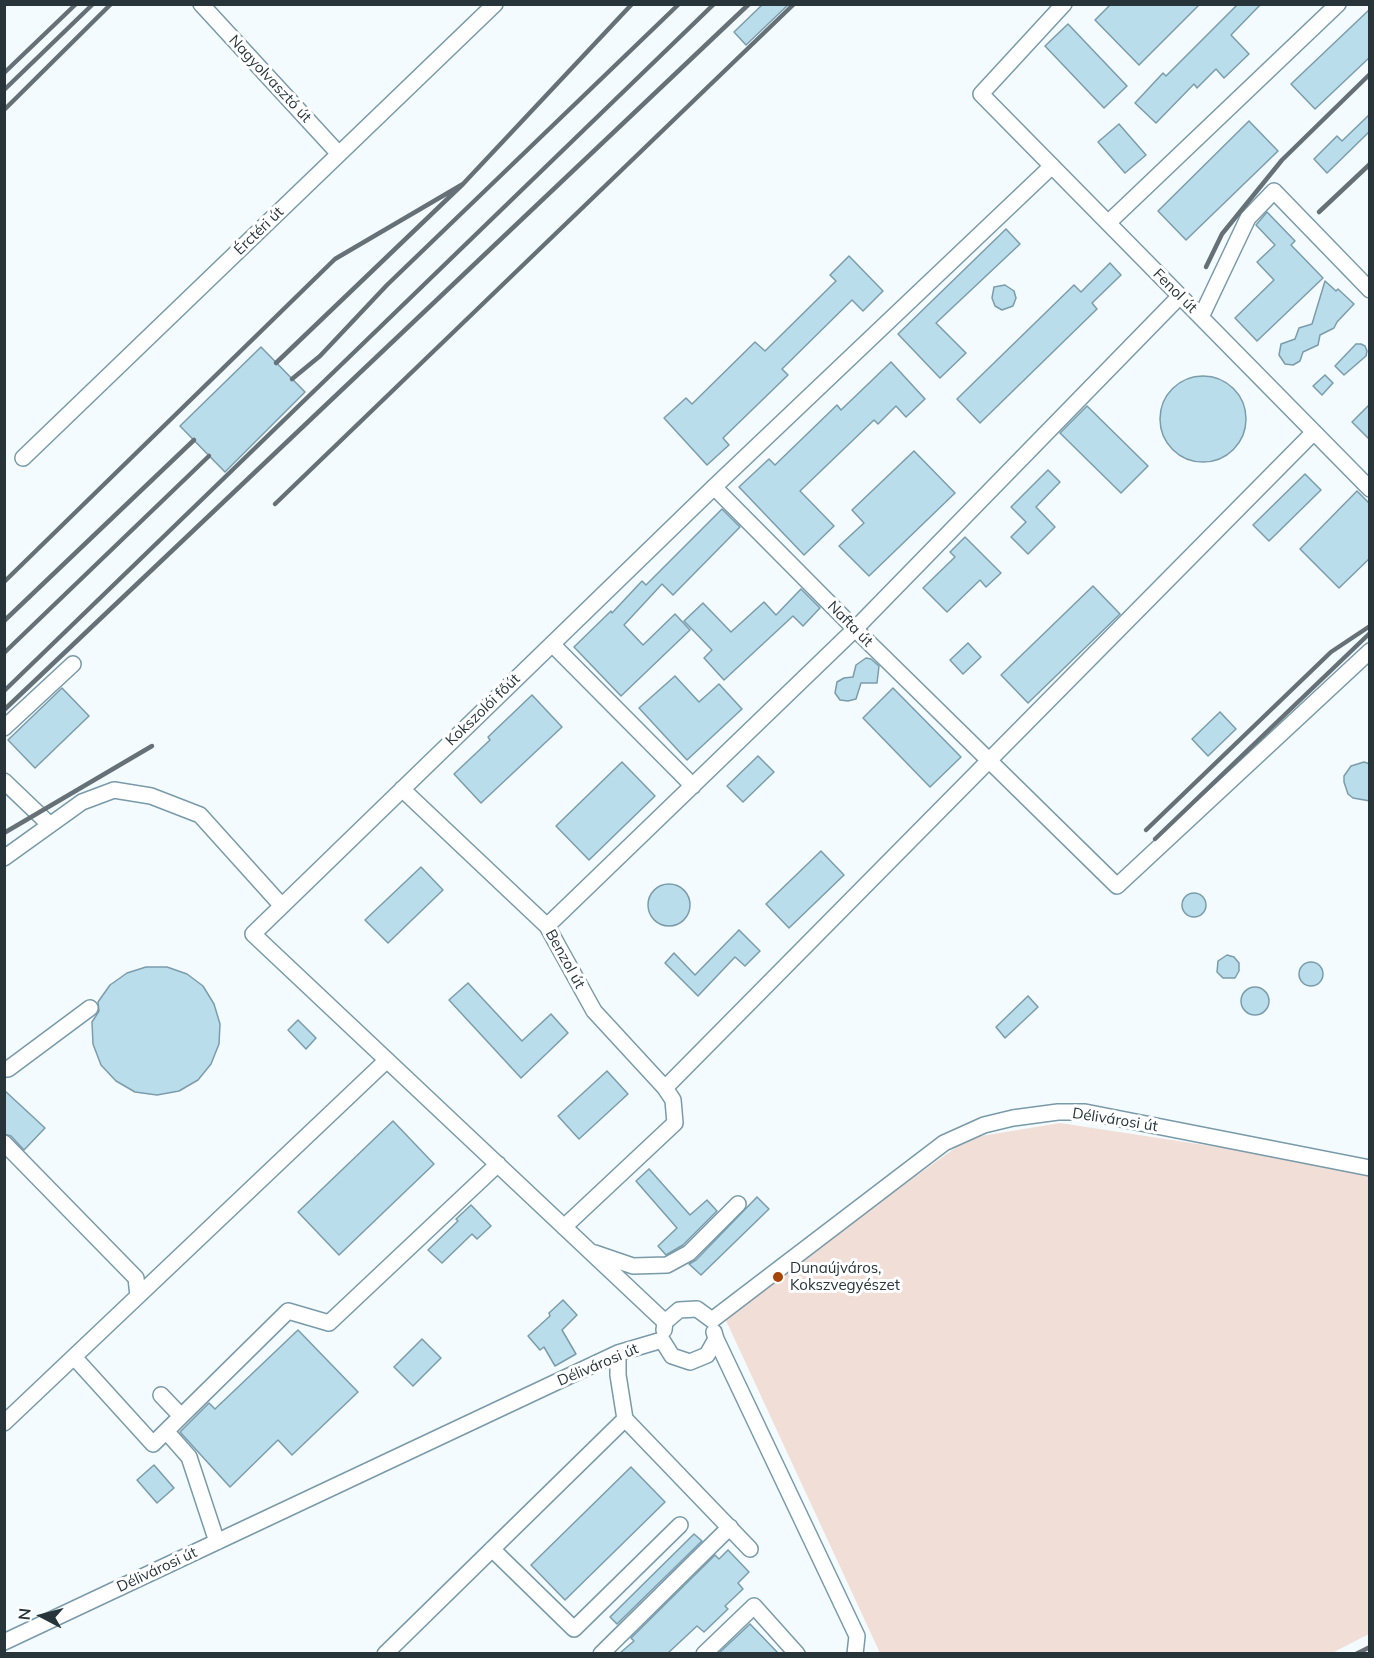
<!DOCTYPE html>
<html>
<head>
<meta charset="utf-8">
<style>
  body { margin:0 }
  #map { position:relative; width:1374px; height:1658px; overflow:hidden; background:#f4fbff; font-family:Mulish,sans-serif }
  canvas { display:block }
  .frame { position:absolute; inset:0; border:6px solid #27353b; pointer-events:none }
  .north { position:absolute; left:12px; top:1586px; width:60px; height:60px; -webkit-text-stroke:4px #fff; paint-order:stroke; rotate:276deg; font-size:16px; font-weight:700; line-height:24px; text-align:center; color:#27353b }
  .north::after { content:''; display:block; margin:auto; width:21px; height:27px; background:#27353b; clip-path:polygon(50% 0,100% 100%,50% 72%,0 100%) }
</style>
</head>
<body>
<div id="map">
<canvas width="1374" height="1658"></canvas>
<div class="frame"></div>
<div class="north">N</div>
</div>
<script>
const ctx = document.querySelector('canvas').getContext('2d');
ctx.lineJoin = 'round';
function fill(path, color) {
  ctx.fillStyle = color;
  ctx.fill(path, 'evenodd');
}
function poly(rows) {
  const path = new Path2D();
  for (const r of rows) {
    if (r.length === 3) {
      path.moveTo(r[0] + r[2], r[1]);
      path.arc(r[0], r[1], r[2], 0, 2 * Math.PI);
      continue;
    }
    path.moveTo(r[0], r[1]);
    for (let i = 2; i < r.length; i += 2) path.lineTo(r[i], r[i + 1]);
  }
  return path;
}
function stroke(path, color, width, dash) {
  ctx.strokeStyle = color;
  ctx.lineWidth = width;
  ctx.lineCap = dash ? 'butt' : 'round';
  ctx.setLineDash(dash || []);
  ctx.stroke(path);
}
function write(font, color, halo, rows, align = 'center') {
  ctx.font = font + ' Mulish,sans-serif';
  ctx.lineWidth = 6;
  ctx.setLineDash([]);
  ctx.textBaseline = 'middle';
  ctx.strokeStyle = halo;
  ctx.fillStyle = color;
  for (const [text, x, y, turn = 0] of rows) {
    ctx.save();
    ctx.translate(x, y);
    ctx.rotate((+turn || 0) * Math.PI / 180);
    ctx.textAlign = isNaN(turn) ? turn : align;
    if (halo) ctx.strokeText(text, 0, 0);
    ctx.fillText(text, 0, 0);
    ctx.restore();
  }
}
fill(poly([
  [1060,1123,1369,1170,1369,1634,1330,1654,880,1653,723,1314,969,1138]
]), '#f1ded6');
const building = poly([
  [763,4,789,4,746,45,734,32,763,4],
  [1111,4,1200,4,1139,65,1095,20,1111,4],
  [1238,4,1261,4,1231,35,1249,54,1224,78,1216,69,1197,88,1194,84,1156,123,1135,103,1163,73,1166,76,1238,4],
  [1370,9,1370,57,1315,109,1291,84,1370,9],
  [1068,24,1127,86,1104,108,1045,46,1068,24],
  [1370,114,1370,131,1327,173,1314,159,1337,136,1342,141,1370,114],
  [1249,121,1278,151,1186,240,1158,211,1249,121],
  [1119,124,1146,155,1125,173,1098,142,1119,124],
  [1267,212,1295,241,1291,245,1323,278,1257,341,1235,318,1274,280,1257,262,1275,245,1256,225,1267,212],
  [1006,229,1020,244,936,323,966,353,940,378,898,334,1006,229],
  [849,256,883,291,863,311,852,300,782,369,788,375,723,438,729,445,707,465,664,418,686,398,692,404,755,342,765,351,836,281,830,275,849,256],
  [1110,263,1121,275,1092,303,1097,309,980,423,957,399,1074,285,1081,292,1110,263],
  [1325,281,1336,291,1338,289,1354,304,1337,322,1334,328,1320,335,1318,345,1303,352,1300,361,1293,365,1285,364,1279,355,1281,344,1295,339,1299,328,1312,324,1325,281],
  [1005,285,1014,291,1016,298,1013,306,1002,310,995,306,992,298,994,287,1005,285],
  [1356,344,1361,344,1365,346,1367,351,1366,356,1344,375,1335,366,1356,344],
  [261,347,305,392,225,472,180,426,261,347],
  [891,362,925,399,906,417,896,406,878,424,874,420,800,491,834,526,804,555,739,487,769,459,775,465,837,405,841,410,891,362],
  [1325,375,1333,383,1322,395,1313,386,1325,375],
  [1203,419,43],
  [1370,404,1370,440,1352,422,1370,404],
  [1087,406,1148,466,1121,493,1060,433,1087,406],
  [914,451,955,493,869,576,839,546,864,523,852,510,914,451],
  [1048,470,1060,482,1036,507,1055,527,1028,554,1011,537,1026,522,1011,507,1048,470],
  [1305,474,1321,490,1269,541,1253,525,1305,474],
  [1357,491,1370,504,1370,558,1339,588,1300,549,1357,491],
  [722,509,740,527,673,595,662,584,624,625,643,645,675,614,690,630,621,696,574,647,611,611,612,613,642,581,646,585,722,509],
  [965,537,1001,573,986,587,980,580,947,612,923,588,955,557,950,552,965,537],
  [1093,586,1120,614,1028,703,1001,675,1093,586],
  [801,589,820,608,803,626,793,616,724,680,704,658,712,650,684,621,703,603,731,632,764,602,776,615,801,589],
  [968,643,981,657,963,674,950,660,968,643],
  [866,658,871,659,879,666,877,683,861,683,856,699,848,701,840,700,835,693,837,682,844,678,853,677,856,665,866,658],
  [675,676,699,702,719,684,742,709,687,760,639,708,675,676],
  [62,688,89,716,35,768,8,740,62,688],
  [893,688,961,757,930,787,863,718,893,688],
  [532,695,562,727,481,803,454,774,490,740,488,737,532,695],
  [1220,712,1236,729,1208,756,1192,739,1220,712],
  [758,756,774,772,743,802,727,786,758,756],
  [622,762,655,796,589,860,556,826,622,762],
  [1364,762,1370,764,1370,801,1353,798,1348,794,1344,782,1344,776,1351,766,1364,762],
  [821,851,844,875,789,928,766,904,821,851],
  [421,867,443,890,388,943,365,920,421,867],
  [669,905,21],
  [1194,905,12],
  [739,930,760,951,745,966,735,957,698,996,665,963,674,953,695,975,739,930],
  [1227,955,1234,957,1239,963,1239,971,1235,978,1223,978,1217,972,1218,961,1227,955],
  [1311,974,12],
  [146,967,167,967,187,974,203,986,214,1004,220,1024,219,1044,211,1064,198,1080,179,1091,157,1095,135,1092,116,1081,101,1065,93,1044,92,1022,99,1011,98,1002,110,985,127,973,146,967],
  [468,983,522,1041,551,1014,568,1033,521,1078,449,1000,468,983],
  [1255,1001,14],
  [1028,996,1038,1007,1005,1038,996,1027,1028,996],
  [298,1020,316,1038,306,1049,288,1030,298,1020],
  [607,1071,628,1094,579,1139,558,1116,607,1071],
  [4,1090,45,1128,24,1150,11,1136,4,1134,4,1090],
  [393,1121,434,1164,339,1255,298,1212,393,1121],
  [649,1169,690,1215,707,1200,717,1211,683,1245,666,1255,658,1246,677,1228,636,1181,649,1169],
  [757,1197,769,1209,701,1275,689,1264,696,1260,757,1197],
  [471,1205,491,1226,477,1239,472,1234,442,1263,428,1250,458,1221,456,1219,471,1205],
  [563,1300,577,1315,562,1330,576,1354,555,1366,544,1347,540,1350,528,1336,550,1316,549,1313,563,1300],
  [298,1330,358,1392,292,1455,278,1440,230,1487,180,1432,209,1403,215,1409,298,1330],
  [422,1339,441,1358,413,1386,394,1367,422,1339],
  [154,1465,174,1488,157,1503,137,1480,154,1465],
  [631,1467,665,1502,565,1600,531,1565,631,1467],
  [694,1534,702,1541,617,1624,610,1617,694,1534],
  [728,1550,749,1572,738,1583,743,1589,725,1606,728,1609,704,1632,697,1626,668,1653,620,1653,634,1641,631,1638,715,1555,719,1559,728,1550],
  [750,1624,778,1653,719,1653,750,1624]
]);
fill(building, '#baddec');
stroke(building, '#7b9caa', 1.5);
const minor = poly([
  [201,4,339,154],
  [1064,4,981,94,1370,489],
  [1108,223,1338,4],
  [1201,317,1248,218,1274,191,1370,290],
  [23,458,495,4],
  [714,487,855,629,1117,886,1370,651],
  [552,644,693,786],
  [4,728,73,664],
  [4,781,50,825],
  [402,789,547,926,594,1011,665,1088,673,1100,675,1123,564,1227],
  [4,858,82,802,114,790,151,796,200,815,282,906],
  [547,926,855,629,1180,296],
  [4,1069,8,1069,90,1008],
  [665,1088,1314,432],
  [4,1143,136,1278,138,1296],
  [595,1253,633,1266,667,1265,689,1253,738,1204],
  [712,1320,944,1143,984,1125,1013,1118,1058,1112,1085,1112,1370,1168],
  [665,1322,253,934,714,487,1052,166],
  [664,1330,665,1322,679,1310,697,1309,712,1320],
  [716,1339,857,1636,855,1654],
  [662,1340,672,1356,690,1362,707,1355,716,1339,714,1332],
  [74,1357,153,1444,288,1311,329,1323,498,1164],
  [161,1395,181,1416],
  [625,1419,750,1549],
  [4,1423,387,1060],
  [166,1431,189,1457,217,1542],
  [492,1549,574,1629,680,1525],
  [4,1642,618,1353,662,1340],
  [385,1654,625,1419,618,1375,618,1353],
  [601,1654,730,1527],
  [704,1654,754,1606,797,1654]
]);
stroke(minor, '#799aa9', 18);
stroke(minor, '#fff', 15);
stroke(poly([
  [4,73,76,4],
  [4,90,93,4],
  [4,110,111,4],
  [1319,212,1370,164],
  [1206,267,1222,234,1282,160,1370,74],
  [276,363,463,184,632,4],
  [292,379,320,356,387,285,679,4],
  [275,504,794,4],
  [4,582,335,259,463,184],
  [4,621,194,440],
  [4,653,209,456],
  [4,691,714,4],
  [4,710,749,4],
  [1146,830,1331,652,1370,626],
  [4,833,152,746],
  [1155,839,1370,633],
  [1356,1654,1370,1647]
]), '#657176', 4.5);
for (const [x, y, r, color] of [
  [778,1277,6,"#a74408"]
]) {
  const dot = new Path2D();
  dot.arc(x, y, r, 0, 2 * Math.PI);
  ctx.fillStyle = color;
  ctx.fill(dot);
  stroke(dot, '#fff', 2);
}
write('15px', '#27353b', '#fff', [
  ["Nagyolvasztó út",270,79,47],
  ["Érctéri út",259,231,-44],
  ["Fenol út",1175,291,45],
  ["Nafta út",850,624,45],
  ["Kokszolói főút",483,710,-44],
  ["Benzol út",565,959,61],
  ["Délivárosi út",1115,1120,9],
  ["Délivárosi út",598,1365,-23],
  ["Délivárosi út",157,1570,-25]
]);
write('15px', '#27353b', '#fff', [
  ["Dunaújváros,",790,1268],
  ["Kokszvegyészet",790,1285]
], 'left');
</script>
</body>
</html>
